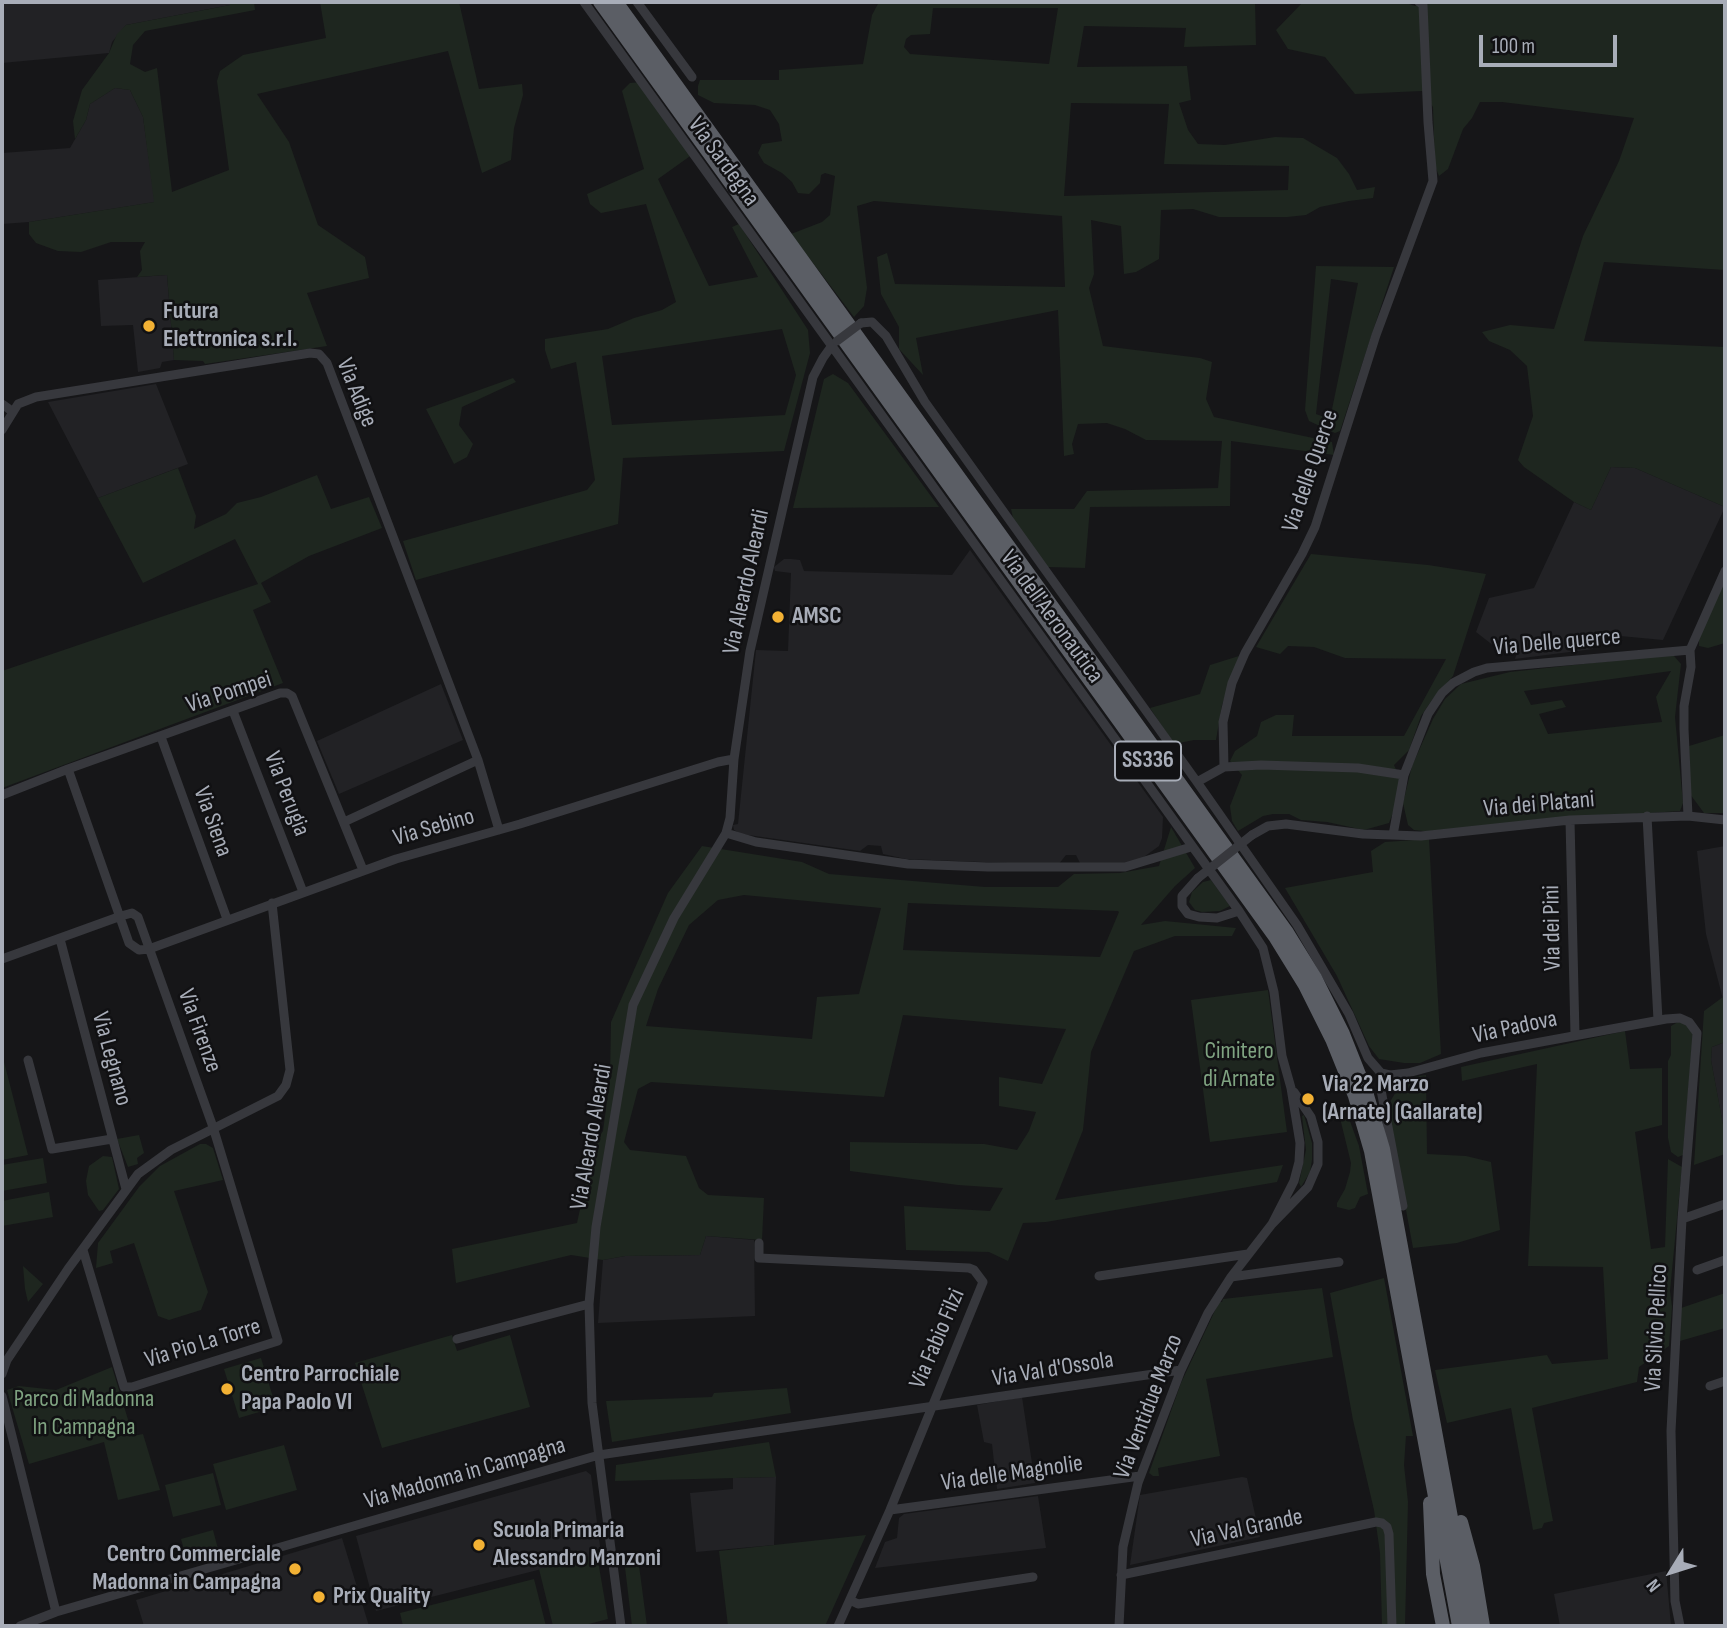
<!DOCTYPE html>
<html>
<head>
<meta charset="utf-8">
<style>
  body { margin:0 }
  #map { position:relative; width:1727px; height:1628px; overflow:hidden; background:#161618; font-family:"Sofia Sans Condensed",sans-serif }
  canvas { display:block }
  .frame { position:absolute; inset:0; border:4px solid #a8adb8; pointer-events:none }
  .north { position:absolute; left:1636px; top:1537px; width:70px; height:70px; -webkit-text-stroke:5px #111113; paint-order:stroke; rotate:232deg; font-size:19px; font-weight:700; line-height:28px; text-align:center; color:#a8adb8 }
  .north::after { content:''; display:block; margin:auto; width:24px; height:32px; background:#a8adb8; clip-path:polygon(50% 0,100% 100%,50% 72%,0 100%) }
  .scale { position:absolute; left:1479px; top:35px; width:138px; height:32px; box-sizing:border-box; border:4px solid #a8adb8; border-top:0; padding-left:9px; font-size:21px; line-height:24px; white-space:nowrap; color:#a8adb8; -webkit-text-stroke:5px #111113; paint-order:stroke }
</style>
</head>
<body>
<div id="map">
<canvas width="1727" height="1628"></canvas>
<div class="frame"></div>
<div class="north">N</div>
<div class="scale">100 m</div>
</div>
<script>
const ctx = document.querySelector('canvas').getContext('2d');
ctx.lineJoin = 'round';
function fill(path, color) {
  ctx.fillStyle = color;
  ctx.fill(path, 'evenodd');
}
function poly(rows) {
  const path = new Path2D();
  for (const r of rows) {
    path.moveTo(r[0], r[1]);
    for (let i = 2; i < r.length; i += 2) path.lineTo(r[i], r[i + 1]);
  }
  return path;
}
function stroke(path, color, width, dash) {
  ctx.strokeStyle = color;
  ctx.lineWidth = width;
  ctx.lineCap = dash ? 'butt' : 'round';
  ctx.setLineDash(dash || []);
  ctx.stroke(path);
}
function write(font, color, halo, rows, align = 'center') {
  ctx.font = font + ' "Sofia Sans Condensed",sans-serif';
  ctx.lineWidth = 5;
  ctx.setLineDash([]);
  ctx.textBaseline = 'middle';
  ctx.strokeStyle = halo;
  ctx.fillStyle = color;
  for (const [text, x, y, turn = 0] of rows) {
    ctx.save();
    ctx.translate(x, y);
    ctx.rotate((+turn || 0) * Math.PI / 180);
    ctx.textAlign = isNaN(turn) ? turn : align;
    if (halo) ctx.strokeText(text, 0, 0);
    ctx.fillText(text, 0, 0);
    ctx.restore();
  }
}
fill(poly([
  [2,2,230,2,230,5,126,25,112,42,109,53,2,63],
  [115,88,130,90,143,117,155,202,29,222,2,224,2,153,70,148,86,120,90,104],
  [167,275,174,360,162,362,160,368,138,372,133,325,101,326,98,280],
  [156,384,188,464,98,498,48,402],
  [1611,467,1635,468,1725,507,1663,640,1599,634,1593,649,1515,659,1519,645,1499,650,1476,632,1489,598,1534,588,1574,502,1591,510],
  [970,550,1163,817,1162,838,1159,846,1141,859,1125,864,1080,863,1076,855,1066,855,1058,865,906,859,883,854,881,846,868,845,860,851,741,834,734,830,733,825,738,824,756,650,788,651,791,573,775,571,774,567,784,559,791,559,800,560,804,571,952,575],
  [441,684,463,740,339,794,317,741],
  [1725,846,1725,1007,1706,934,1697,851],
  [1725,1042,1725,1131,1724,1131,1711,1060,1712,1047],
  [706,1236,754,1240,755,1316,598,1323,603,1260,625,1256,700,1255],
  [1022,1397,1035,1483,997,1489,992,1444,984,1442,977,1405],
  [586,1471,591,1475,601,1554,376,1611,356,1536],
  [776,1477,774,1545,696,1552,690,1493,733,1489,733,1478],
  [1242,1477,1247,1478,1260,1537,1130,1565,1140,1495],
  [1038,1496,1046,1548,875,1568,885,1542,897,1538,899,1518,904,1514],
  [342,1538,369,1626,144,1626,136,1600],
  [1666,1571,1671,1626,1560,1626,1554,1594]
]), '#222225');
fill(poly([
  [230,2,254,2,255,10,145,31,133,45,130,64,145,72,157,68,172,192,229,170,217,81,220,71,243,55,326,38,320,2,459,2,479,89,522,84,523,95,514,128,511,160,482,173,448,51,257,94,289,142,318,225,365,257,369,278,307,293,327,346,205,364,203,361,174,360,167,275,137,277,142,270,140,251,145,242,111,242,81,252,58,251,36,243,29,234,29,222,154,202,143,117,130,90,115,88,90,104,86,120,75,139,73,121,82,90,109,53,117,34,126,25,230,5],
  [879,2,1255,2,1256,45,1184,47,1186,28,1084,26,1077,67,1187,66,1191,100,1179,103,1188,130,1198,144,1225,145,1275,137,1303,138,1337,158,1349,174,1357,190,1375,187,1373,198,1349,201,1320,207,1306,215,1287,217,1219,217,1193,209,1161,210,1159,259,1136,272,1124,274,1121,226,1091,220,1094,274,1089,288,1103,346,1200,358,1212,362,1206,399,1214,417,1332,442,1334,455,1231,441,1230,506,1090,507,1085,568,1047,567,1014,522,1011,509,1074,509,1087,491,1218,488,1222,441,1146,440,1125,429,1107,423,1078,424,1072,444,1074,454,1064,456,1058,310,916,338,923,375,899,349,899,327,881,294,877,257,887,253,895,284,1065,287,1062,216,874,201,857,206,867,288,864,306,854,317,791,234,822,222,830,215,835,176,825,173,821,175,820,183,809,194,798,193,792,182,782,173,764,163,758,153,762,144,782,141,779,124,770,110,755,105,714,103,698,95,698,86,700,80,779,80,779,70,863,64,872,15],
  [933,8,1058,8,1049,64,910,54,904,47,906,39,911,35,930,34],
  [1071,103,1169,104,1164,164,1289,166,1288,190,1064,196],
  [1303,2,1403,2,1415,6,1422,2,1725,2,1725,270,1604,262,1584,341,1725,347,1725,507,1635,468,1611,467,1591,510,1574,502,1524,467,1518,460,1533,416,1527,366,1510,350,1489,341,1482,332,1510,325,1554,329,1583,236,1619,161,1634,118,1502,102,1480,102,1472,118,1463,129,1448,169,1439,176,1435,166,1433,107,1422,91,1355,94,1325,57,1288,49,1276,30],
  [642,82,693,154,658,179,709,286,758,277,732,227,739,224,808,330,810,353,784,451,623,458,618,524,416,580,403,541,587,490,595,480,576,362,551,369,545,350,545,339,608,329,634,318,662,310,676,302,646,204,601,213,590,204,587,194,644,169,622,91,630,83],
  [782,329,796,375,785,415,612,425,602,356],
  [1316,266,1394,267,1340,431,1335,433,1309,421,1305,410],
  [1331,279,1358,283,1330,419,1316,414],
  [833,374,848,383,939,507,793,508,824,379],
  [513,378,516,382,462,407,459,425,473,444,467,457,454,464,426,409],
  [178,468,196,516,194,529,226,514,237,503,261,497,317,475,331,509,369,497,382,528,309,556,261,583,271,602,253,610,283,683,2,788,2,671,258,584,235,539,143,583,98,498],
  [1311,554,1428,565,1486,574,1453,676,1432,700,1421,716,1409,750,1394,765,1400,779,1394,810,1389,823,1364,830,1327,822,1301,820,1289,814,1273,814,1263,816,1238,831,1232,821,1230,806,1242,775,1230,761,1235,751,1257,736,1261,722,1276,715,1294,715,1292,736,1404,736,1446,659,1345,658,1314,647,1288,646,1280,654,1256,647],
  [1725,579,1725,643,1708,648,1699,646,1699,633],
  [1239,656,1222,705,1216,740,1194,740,1174,744,1150,708,1200,694,1210,665],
  [1655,656,1674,656,1681,664,1675,717,1683,803,1680,811,1529,821,1431,832,1414,830,1408,825,1403,803,1412,766,1433,719,1445,699,1461,684,1510,672],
  [1671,671,1656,697,1662,722,1548,734,1539,714,1566,707,1562,700,1531,705,1524,691],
  [1725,735,1725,813,1704,813,1690,794,1689,746],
  [1171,827,1195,868,1175,886,1141,925,1165,921,1236,928,1232,936,1175,936,1134,951,1091,1052,1083,1130,1055,1200,1283,1165,1277,1182,1046,1222,1023,1223,1008,1261,989,1252,906,1250,904,1206,990,1211,1003,1188,958,1185,850,1171,850,1142,984,1144,1017,1150,1029,1131,1036,1112,999,1106,999,1077,1042,1084,1066,1029,903,1015,884,1097,651,1082,638,1089,624,1142,630,1150,686,1156,699,1188,708,1195,764,1198,762,1240,706,1236,700,1255,625,1256,603,1260,571,1255,456,1283,452,1249,577,1223,594,1145,603,1131,610,1079,611,1022,668,893,702,846,802,862,829,874,985,887,1058,887,1074,874,1120,873,1159,866],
  [744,895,881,908,859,994,817,997,812,1039,646,1026,658,989,689,925,718,900],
  [908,903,1118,911,1119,912,1100,957,903,950],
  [1429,839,1441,1054,1420,1063,1404,1063,1379,1059,1369,1046,1337,976,1285,888,1373,872,1371,851,1385,842],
  [1211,880,1230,906,1220,911,1202,912,1195,910,1189,902,1192,892,1203,882],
  [1268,990,1287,1132,1210,1142,1191,1000],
  [1723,997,1725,1007,1725,1042,1712,1047,1711,1060,1725,1135,1725,1154,1694,1165,1704,1011],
  [1678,1022,1687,1024,1693,1035,1683,1155,1678,1157,1671,1152,1668,1138,1668,1061,1671,1055,1671,1026],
  [1625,1031,1630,1069,1662,1068,1662,1125,1635,1132,1651,1249,1665,1247,1668,1159,1682,1167,1670,1291,1672,1307,1669,1346,1639,1367,1637,1382,1532,1408,1553,1521,1544,1523,1542,1528,1533,1530,1511,1408,1447,1423,1435,1370,1547,1355,1552,1364,1608,1359,1603,1267,1528,1266,1537,1064,1462,1081,1461,1067],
  [2,1054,28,1155,2,1160],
  [1426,1075,1427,1154,1466,1156,1491,1162,1500,1230,1457,1243,1413,1248,1387,1107,1404,1078],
  [1342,1109,1347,1113,1359,1146,1368,1194,1360,1197,1355,1208,1349,1210,1337,1207,1337,1203,1345,1189,1350,1172,1351,1163,1340,1118],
  [1304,1115,1312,1143,1312,1160,1310,1172,1301,1187,1299,1183,1306,1150,1302,1116],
  [139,1135,144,1153,137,1158,138,1164,128,1167,117,1139],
  [200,1144,206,1144,213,1148,223,1180,174,1191,208,1292,201,1310,169,1320,158,1316,134,1243,110,1251,113,1263,96,1268,98,1243,139,1187,160,1166],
  [103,1156,112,1157,119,1189,103,1210,99,1211,88,1195,86,1181,89,1166],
  [43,1158,47,1183,2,1191,2,1165],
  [49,1192,53,1217,2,1226,2,1201],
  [23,1266,43,1284,28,1302,25,1289],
  [1384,1278,1413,1436,1406,1436,1404,1465,1408,1502,1405,1626,1378,1626,1382,1625,1380,1553,1374,1510,1353,1420,1330,1293],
  [1322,1288,1333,1357,1206,1379,1220,1456,1158,1468,1159,1476,1153,1476,1149,1473,1181,1383,1219,1302,1222,1302,1223,1299],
  [1725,1293,1725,1328,1680,1341,1681,1308],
  [452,1335,457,1351,510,1335,530,1407,382,1448,355,1363],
  [261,1358,276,1407,239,1418,224,1369],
  [112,1367,133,1436,143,1434,160,1490,118,1500,104,1442,29,1464,7,1390,19,1386,56,1390],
  [787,1388,791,1413,612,1442,606,1401,712,1397,714,1393],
  [769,1442,776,1477,615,1481,616,1465],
  [284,1445,297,1490,226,1510,213,1464],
  [213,1473,221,1505,173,1517,165,1485],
  [213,1530,218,1549,186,1557,181,1539],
  [866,1535,825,1626,728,1626,719,1551],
  [597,1555,608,1619,581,1626,553,1626,539,1569],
  [638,1558,647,1626,632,1626,624,1559],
  [534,1579,546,1626,403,1626,400,1613]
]), '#1e261f');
stroke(poly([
  [584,2,1239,911,1263,948,1274,992,1282,1056,1291,1088,1300,1143,1299,1162,1294,1181,1272,1224],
  [637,2,692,77],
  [861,323,872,322,886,336,925,402,1197,782],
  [2,404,13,412],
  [2,430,18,404,36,397,310,353,319,354,327,363,478,760,499,830],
  [233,711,303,892],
  [161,737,227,919],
  [1224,767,1223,722,1232,683,1245,653,1302,554,1315,527,1376,335,1433,181,1428,122,1423,5,1419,2],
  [68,769,129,943,139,950,149,949,396,859,520,824,718,762,734,759],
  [1404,775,1428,714,1442,693,1453,683,1474,672,1487,668,1690,650],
  [2,795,68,769,280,693,287,693,292,696,363,870],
  [1647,816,1658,1020],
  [1688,816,1684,729,1684,706,1691,667,1690,650,1725,571],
  [1570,820,1575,1035],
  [344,822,478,760],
  [726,833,756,842,908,864,988,867,1125,867,1191,847],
  [1252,835,1268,826,1286,824,1363,834,1421,836,1570,820,1688,816,1725,820],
  [1198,878,1182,896,1182,906,1188,914,1199,917,1217,918,1239,911],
  [60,939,126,1189],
  [2,959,121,916,132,913,138,917,213,1127,278,1341,132,1387,124,1387,83,1250],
  [28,1060,52,1149,112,1139],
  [1381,1073,1390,1075,1408,1073,1481,1053,1666,1019,1680,1018,1689,1022,1697,1033,1682,1219,1671,1431,1675,1601,1680,1626],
  [1381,1073,1368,1058,1349,1014,1297,925,1197,782,1224,767,1261,765,1358,768,1404,775,1393,835],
  [1381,1073,1381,1090,1403,1206],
  [1682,1219,1725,1204],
  [759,1243,759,1258,969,1268,974,1270,983,1282,890,1510,838,1626],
  [1697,1270,1725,1260],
  [1099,1276,1248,1254],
  [1231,1277,1339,1262],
  [457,1339,589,1304],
  [2,1374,7,1360,68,1269,138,1174,171,1150,278,1096,286,1085,290,1070,272,903],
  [1710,1386,1725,1381],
  [2,1396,56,1612],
  [890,1510,1140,1476],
  [1121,1575,1376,1522,1382,1523,1387,1527,1389,1534,1392,1626],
  [850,1600,858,1604,1033,1577],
  [20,1626,56,1612,599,1455,1181,1370],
  [621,1626,592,1403,589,1304,596,1227,611,1138,633,1005,674,918,726,833,730,818,734,759,750,651,813,377,823,358,833,344],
  [1119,1626,1123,1547,1138,1483,1181,1370,1208,1313,1231,1277,1272,1224,1308,1187,1318,1164,1318,1142,1311,1117,1294,1092]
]), '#37383d', 9);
stroke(poly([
  [600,2,1276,938,1305,985,1332,1039,1355,1096,1371,1151,1459,1626],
  [616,2,1286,931,1315,978,1343,1034,1366,1092,1383,1149,1471,1626],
  [1430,1503,1433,1574,1443,1626],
  [1461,1522,1473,1566,1483,1626]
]), '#5b5e65', 14);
stroke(poly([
  [837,341,861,323],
  [1198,878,1252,835]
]), '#37383d', 9);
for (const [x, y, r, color] of [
  [149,326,7,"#f2b134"],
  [778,617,7,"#f2b134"],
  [1308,1099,7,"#f2b134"],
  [227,1389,7,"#f2b134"],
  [479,1545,7,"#f2b134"],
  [295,1569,7,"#f2b134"],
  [319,1597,7,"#f2b134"]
]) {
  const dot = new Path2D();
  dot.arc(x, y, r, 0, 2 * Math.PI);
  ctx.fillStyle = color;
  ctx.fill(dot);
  stroke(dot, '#111113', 2.5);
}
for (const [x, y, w] of [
  [1148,761,66]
]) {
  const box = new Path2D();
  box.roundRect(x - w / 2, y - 19.5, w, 39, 5);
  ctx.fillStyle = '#111113';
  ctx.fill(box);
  stroke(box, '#a8adb8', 2);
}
write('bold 23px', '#a8adb8', null, [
  ["SS336",1148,761]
]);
write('24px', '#a8adb8', '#111113', [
  ["Via Sardegna",723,162,54],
  ["Via Adige",356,393,68],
  ["Via delle Querce",1311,471,-71],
  ["Via Aleardo Aleardi",747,582,-78],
  ["Via dell'Aeronautica",1051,617,54],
  ["Via Delle querce",1557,643,-5],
  ["Via Pompei",229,693,-18],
  ["Via Perugia",286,794,69],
  ["Via dei Platani",1539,805,-5],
  ["Via Siena",212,822,70],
  ["Via Sebino",434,828,-16],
  ["Via dei Pini",1553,928,-91],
  ["Via Padova",1515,1028,-12],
  ["Via Firenze",199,1031,70],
  ["Via Legnano",111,1059,75],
  ["Via Aleardo Aleardi",592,1137,-80],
  ["Via Silvio Pellico",1657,1328,-87],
  ["Via Fabio Filzi",938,1339,-67],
  ["Via Pio La Torre",203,1344,-17],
  ["Via Val d'Ossola",1053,1370,-9],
  ["Via Ventidue Marzo",1149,1407,-69],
  ["Via Madonna in Campagna",465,1474,-16],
  ["Via delle Magnolie",1012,1474,-8],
  ["Via Val Grande",1247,1529,-12]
]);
write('bold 24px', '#a8adb8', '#111113', [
  ["Futura",163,312],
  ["Elettronica s.r.l.",163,340],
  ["AMSC",792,617],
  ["Via 22 Marzo",1322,1085],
  ["(Arnate) (Gallarate)",1322,1113],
  ["Centro Parrochiale",241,1375],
  ["Papa Paolo VI",241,1403],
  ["Scuola Primaria",493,1531],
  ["Alessandro Manzoni",493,1559],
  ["Centro Commerciale",281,1555,"right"],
  ["Madonna in Campagna",281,1583,"right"],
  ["Prix Quality",333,1597]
], 'left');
write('24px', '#7fa381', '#111113', [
  ["Cimitero",1239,1052],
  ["di Arnate",1239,1080],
  ["Parco di Madonna",84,1400],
  ["In Campagna",84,1428]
]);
</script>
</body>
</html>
